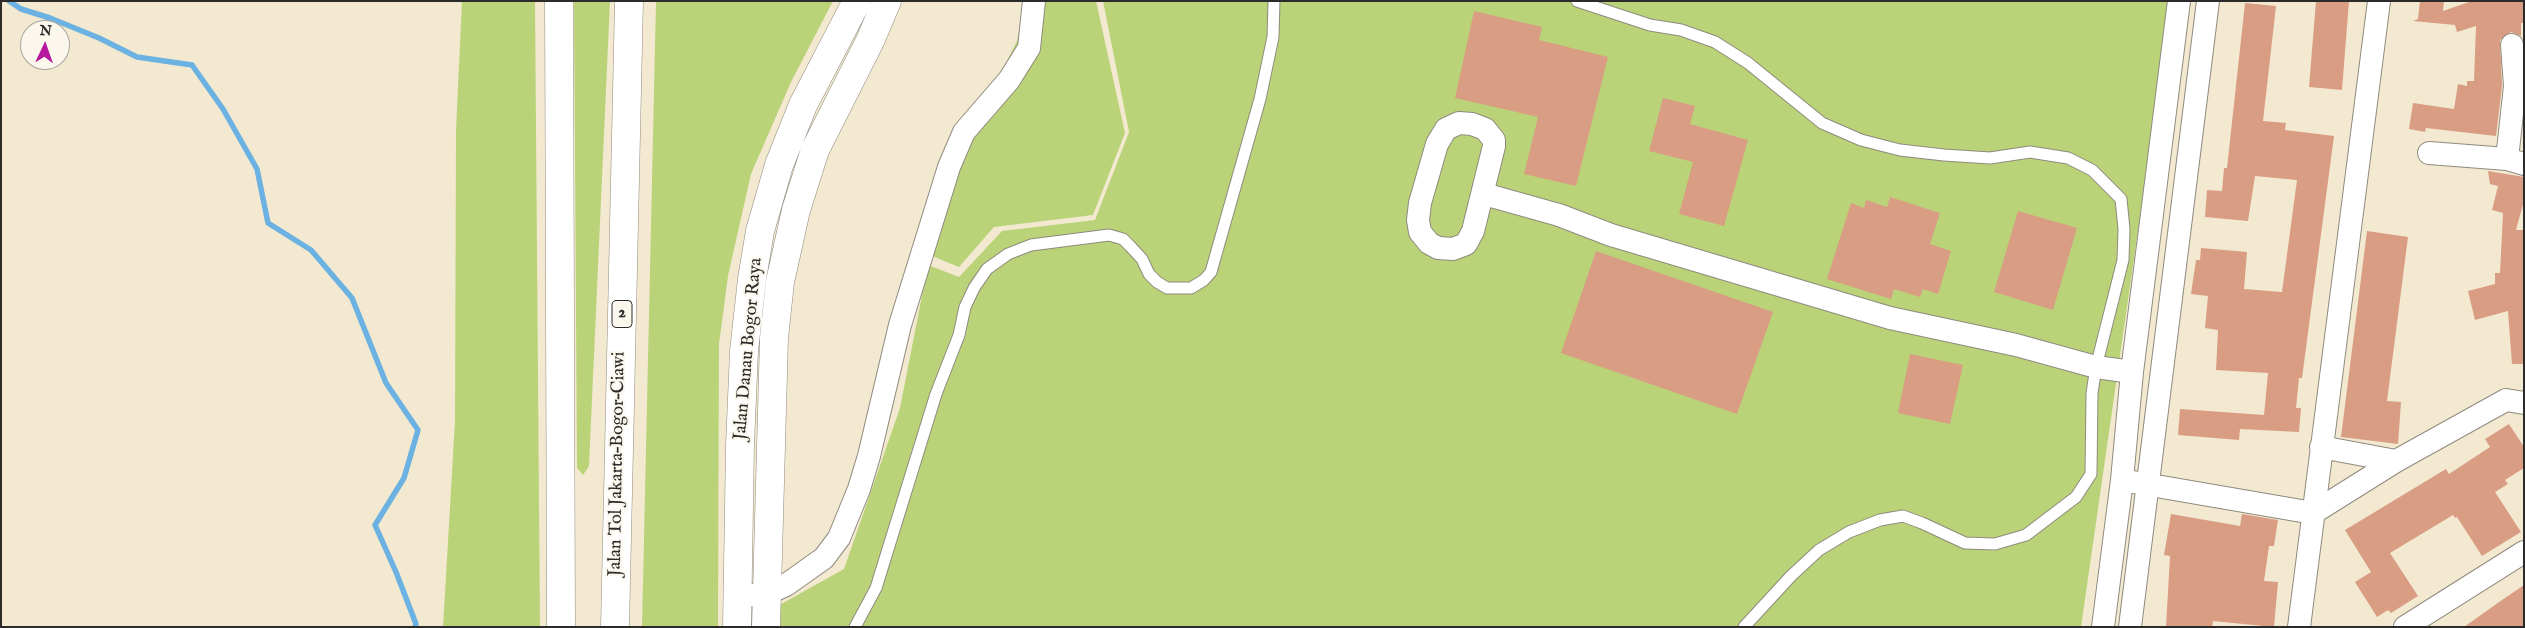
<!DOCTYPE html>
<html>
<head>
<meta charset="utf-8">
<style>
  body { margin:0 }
  #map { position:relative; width:2525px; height:628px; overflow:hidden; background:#f3e9d1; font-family:"IM FELL English",serif }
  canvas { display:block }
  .frame { position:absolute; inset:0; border:2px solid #2b2b2b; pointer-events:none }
  .north { position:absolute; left:20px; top:20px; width:50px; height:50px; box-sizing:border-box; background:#fbf7ec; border:1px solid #a8a59f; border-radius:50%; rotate:3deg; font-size:14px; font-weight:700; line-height:20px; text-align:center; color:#2b2b2b }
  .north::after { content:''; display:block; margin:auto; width:18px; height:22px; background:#b5179e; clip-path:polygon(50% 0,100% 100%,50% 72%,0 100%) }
</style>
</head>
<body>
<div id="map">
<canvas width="2525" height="628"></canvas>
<div class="frame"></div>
<div class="north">N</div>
</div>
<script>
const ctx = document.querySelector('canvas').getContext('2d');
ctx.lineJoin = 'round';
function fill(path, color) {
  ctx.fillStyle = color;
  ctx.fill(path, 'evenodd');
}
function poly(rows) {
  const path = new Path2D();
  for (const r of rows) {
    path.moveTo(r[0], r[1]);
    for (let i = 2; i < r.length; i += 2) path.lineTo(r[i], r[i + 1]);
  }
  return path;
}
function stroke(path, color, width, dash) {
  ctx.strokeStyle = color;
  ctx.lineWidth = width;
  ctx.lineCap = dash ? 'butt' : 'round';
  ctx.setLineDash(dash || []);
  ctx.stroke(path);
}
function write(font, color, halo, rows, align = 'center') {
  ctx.font = font + ' "IM FELL English",serif';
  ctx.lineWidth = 4;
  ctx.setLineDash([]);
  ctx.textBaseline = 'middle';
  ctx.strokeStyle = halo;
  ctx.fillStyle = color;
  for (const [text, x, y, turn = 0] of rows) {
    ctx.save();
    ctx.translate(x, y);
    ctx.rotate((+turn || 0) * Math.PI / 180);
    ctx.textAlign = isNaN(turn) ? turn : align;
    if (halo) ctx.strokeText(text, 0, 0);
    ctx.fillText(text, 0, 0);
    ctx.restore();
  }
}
fill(poly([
  [462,1,535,1,540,627,443,627,455,421,456,130],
  [574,1,610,1,589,466,583,475,577,468],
  [656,1,833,1,791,82,751,174,728,276,719,344,718,627,642,627],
  [1026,1,1096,1,1125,133,1093,215,994,227,959,267,932,256,962,150,1017,41],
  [1103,1,2171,1,2081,627,740,627,844,569,900,408,928,265,959,277,1002,231,1095,220,1129,132]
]), '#bad379');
stroke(poly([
  [9,1,21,9,50,18,99,38,137,57,192,65,223,109,257,169,268,223,311,250,352,298,386,383,418,430,404,478,375,525,396,572,416,624,415,627]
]), '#6bb2e2', 5.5);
fill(poly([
  [2316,1,2349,1,2342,90,2309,87],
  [2420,1,2444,1,2443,11,2472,1,2524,1,2524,23,2521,23,2521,36,2511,32,2500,40,2502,86,2496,136,2426,128,2425,132,2409,129,2413,103,2454,109,2458,84,2467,86,2467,81,2474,81,2476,26,2457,32,2455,25,2413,21,2418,19],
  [2245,3,2276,6,2263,121,2286,123,2285,130,2334,136,2302,378,2299,378,2296,408,2301,408,2299,432,2240,429,2239,440,2178,435,2180,409,2264,415,2268,373,2216,370,2218,330,2205,328,2208,296,2191,294,2196,260,2200,260,2201,248,2247,252,2244,289,2282,292,2297,180,2255,176,2248,221,2205,217,2207,190,2222,191,2224,168,2227,168],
  [1474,11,1542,27,1539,40,1608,57,1576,186,1524,174,1538,117,1455,98],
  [1663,98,1695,106,1690,124,1748,140,1724,226,1679,214,1693,162,1649,151],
  [2488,171,2524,177,2524,201,2516,230,2524,230,2524,364,2512,364,2508,311,2475,320,2468,291,2495,284,2495,273,2500,273,2503,213,2492,210,2498,186,2490,184],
  [1890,197,1940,213,1930,244,1951,251,1938,294,1923,289,1920,297,1894,289,1891,299,1827,279,1851,203,1864,208,1866,200,1887,207],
  [2018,211,2077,228,2053,310,1994,292],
  [2367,231,2408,237,2387,401,2401,402,2398,444,2341,437],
  [1596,251,1773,312,1737,414,1561,353],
  [1910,354,1963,365,1950,424,1898,413],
  [2509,424,2524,447,2524,468,2505,480,2508,484,2495,492,2521,532,2482,556,2457,517,2455,518,2453,515,2390,553,2418,596,2391,613,2388,610,2377,617,2355,582,2371,572,2345,530,2446,469,2449,474,2490,447,2485,439],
  [2171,514,2240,526,2242,514,2278,520,2274,546,2269,546,2264,581,2278,582,2274,627,2213,621,2212,627,2166,627,2170,556,2164,555],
  [2524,585,2524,627,2464,627,2502,600]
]), '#d99d83');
const lane = poly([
  [1577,1,1650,25,1681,30,1715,42,1748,63,1822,123,1861,140,1900,150,1944,155,1990,158,2030,152,2068,158,2092,170,2121,199,2124,229,2123,260,2096,367,2092,393,2091,474,2076,497,2026,535,1995,544,1965,543,1922,523,1903,516,1880,520,1849,532,1819,550,1791,576,1744,627],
  [855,627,876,588,936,394,959,335,965,307,974,288,987,269,1008,254,1031,245,1109,235,1123,239,1130,246,1142,259,1149,274,1157,282,1167,288,1191,288,1204,280,1211,272,1260,99,1273,37,1274,1]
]);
const street = poly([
  [1459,123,1472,124,1485,129,1494,140,1494,146,1473,231,1466,244,1453,249,1438,248,1429,243,1420,232,1418,220,1420,203,1437,144,1446,129,1459,123],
  [2429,153,2507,159,2524,164],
  [2507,159,2515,86,2512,45],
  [1484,194,1559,215,1611,235,1890,318,2016,345,2096,367,2132,372],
  [2321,447,2396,461],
  [2133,482,2313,513,2396,461,2506,400,2524,403],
  [738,596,766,594,786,585,824,558,839,538,859,489,869,456,900,325,949,167,964,132,1009,80,1029,48,1034,1],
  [2103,627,2122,480,2132,372,2179,1],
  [2130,627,2208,1],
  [2299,627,2379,1],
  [2405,627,2524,552]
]);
const secondary = poly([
  [737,627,740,445,744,351,752,279,760,231,779,165,803,105,857,1],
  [766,627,774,338,780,282,796,210,815,150,870,41,887,1]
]);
const highway = poly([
  [559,1,561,627],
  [615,627,629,1]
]);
stroke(lane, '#8f8a7e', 13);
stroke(street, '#8f8a7e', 24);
stroke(secondary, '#8f8a7e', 29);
stroke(highway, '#8f8a7e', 29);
stroke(lane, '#fff', 11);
stroke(street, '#fff', 22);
stroke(secondary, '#fff', 28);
stroke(highway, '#fff', 28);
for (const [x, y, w] of [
  [622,314,20]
]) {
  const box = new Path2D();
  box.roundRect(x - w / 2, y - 13.5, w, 27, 4);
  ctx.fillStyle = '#fbf7ec';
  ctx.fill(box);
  stroke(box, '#2b2b2b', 1);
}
write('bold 16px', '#2b2b2b', null, [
  ["2",622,314]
]);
write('18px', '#2b2b2b', '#fbf7ec', [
  ["Jalan Danau Bogor Raya",749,349,-85],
  ["Jalan Tol Jakarta–Bogor–Ciawi",618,464,-89]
]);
</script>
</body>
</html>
